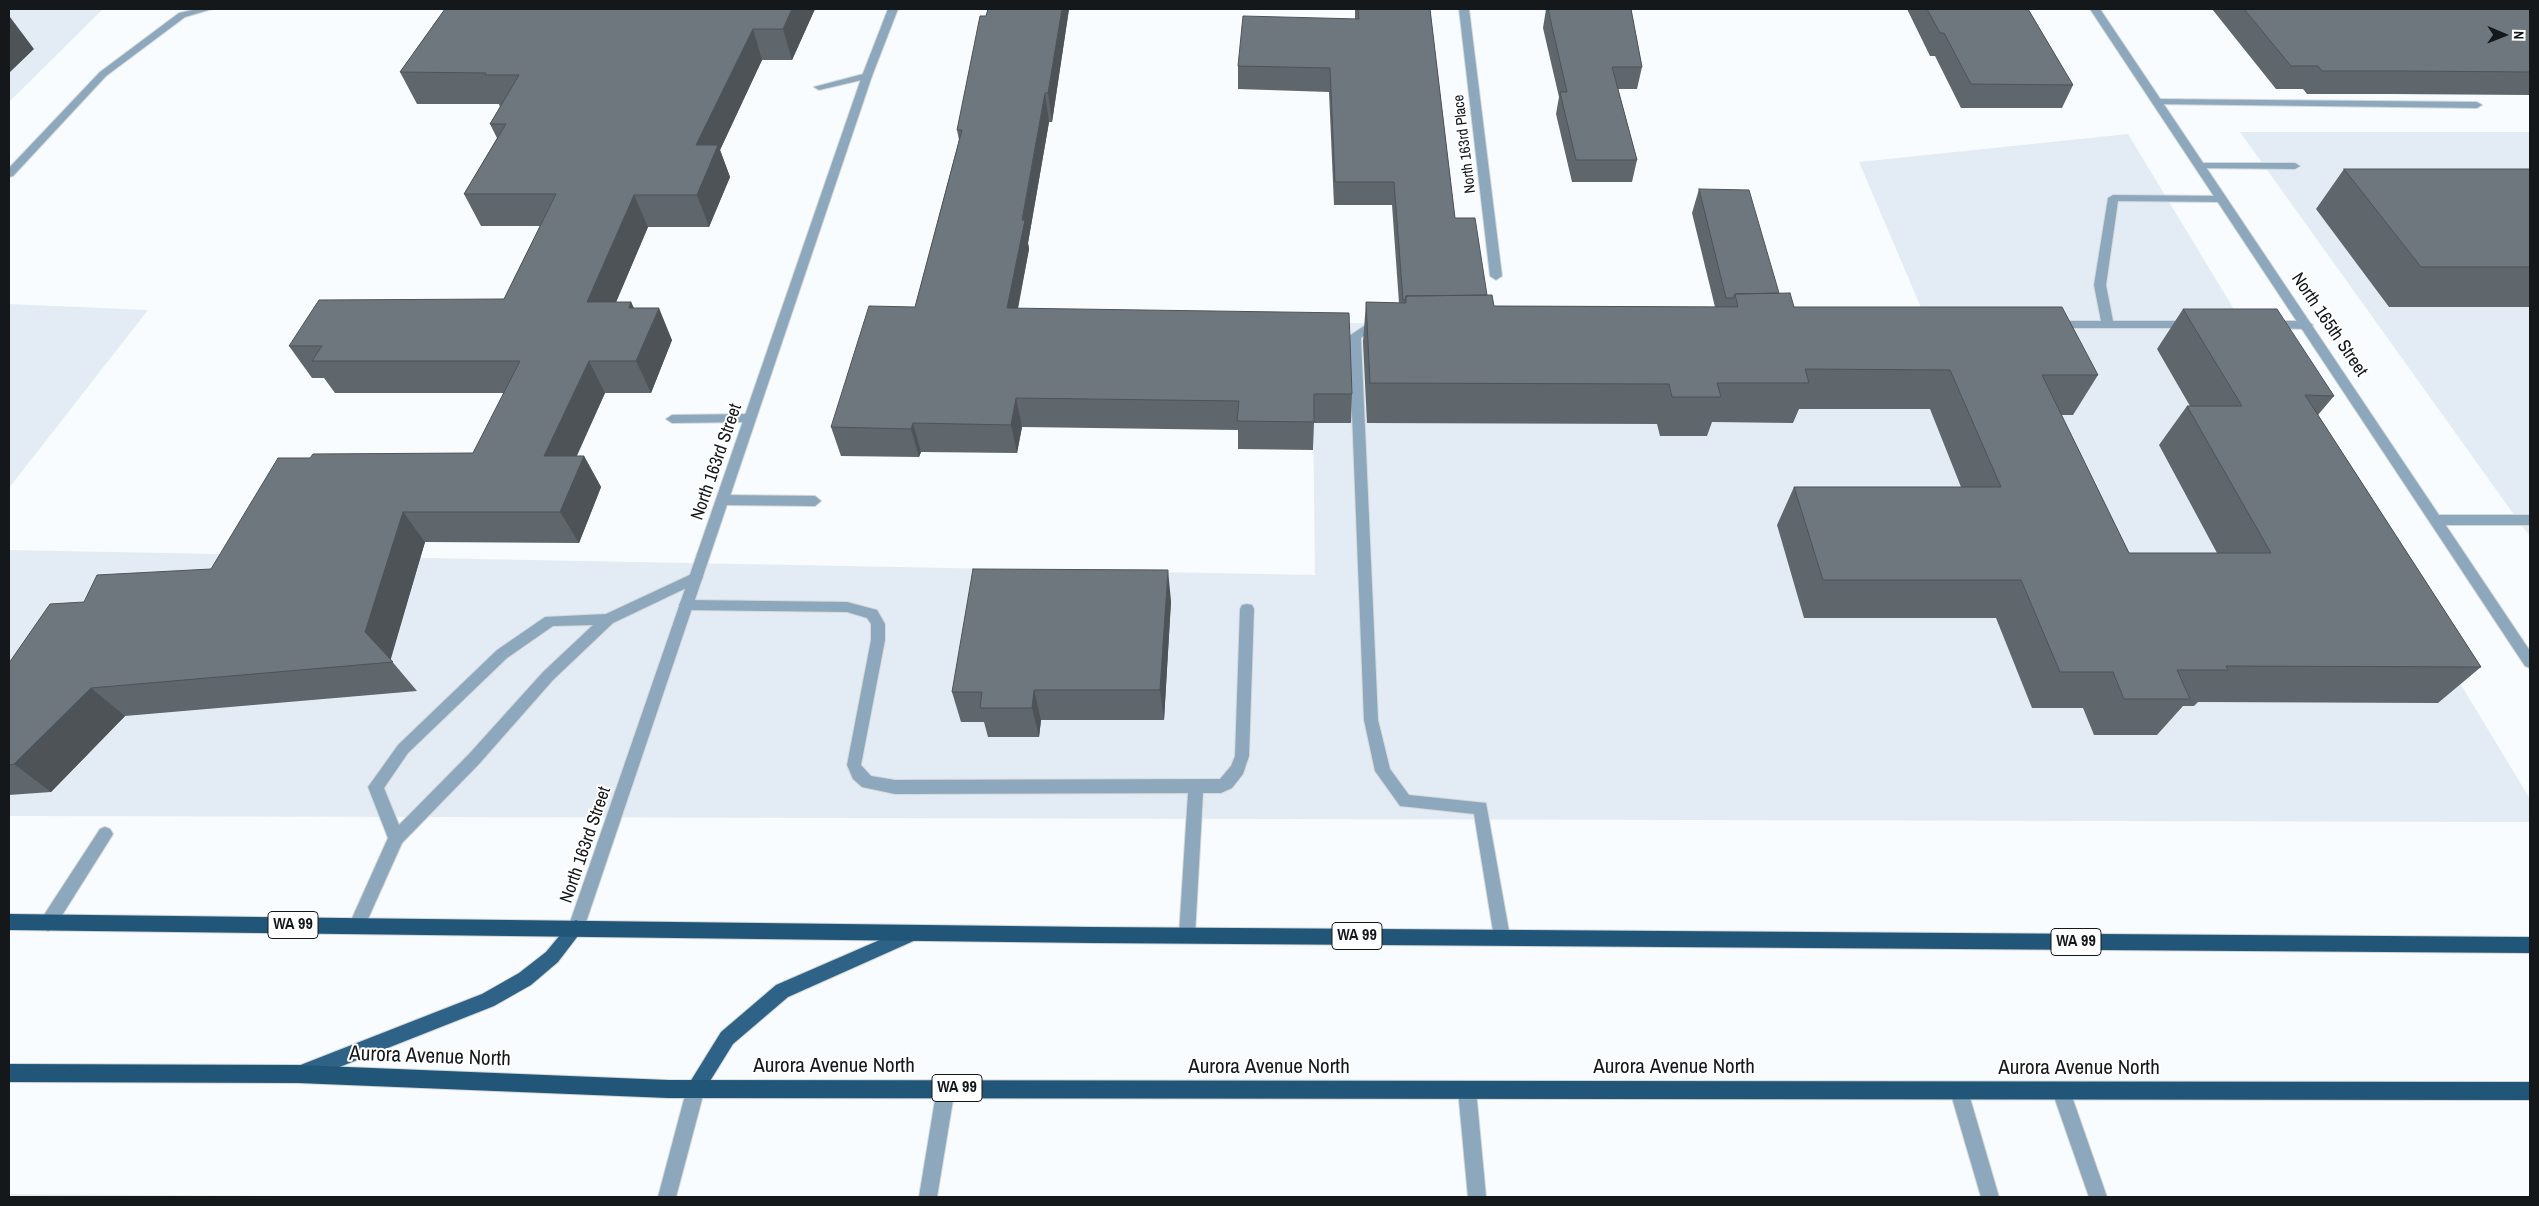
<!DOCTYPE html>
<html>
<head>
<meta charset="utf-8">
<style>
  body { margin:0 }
  #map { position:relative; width:2539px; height:1206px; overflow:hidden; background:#f8fcff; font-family:"Archivo Narrow",sans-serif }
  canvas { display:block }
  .frame { position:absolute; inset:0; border:10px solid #14181a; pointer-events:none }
  .north { position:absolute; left:2479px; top:10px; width:50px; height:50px; -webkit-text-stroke:4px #fff; paint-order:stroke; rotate:91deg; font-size:14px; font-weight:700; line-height:20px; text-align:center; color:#14181a }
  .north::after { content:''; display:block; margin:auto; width:18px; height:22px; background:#14181a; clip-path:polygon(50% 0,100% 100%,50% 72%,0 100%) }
</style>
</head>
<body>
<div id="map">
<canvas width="2539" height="1206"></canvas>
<div class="frame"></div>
<div class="north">N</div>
</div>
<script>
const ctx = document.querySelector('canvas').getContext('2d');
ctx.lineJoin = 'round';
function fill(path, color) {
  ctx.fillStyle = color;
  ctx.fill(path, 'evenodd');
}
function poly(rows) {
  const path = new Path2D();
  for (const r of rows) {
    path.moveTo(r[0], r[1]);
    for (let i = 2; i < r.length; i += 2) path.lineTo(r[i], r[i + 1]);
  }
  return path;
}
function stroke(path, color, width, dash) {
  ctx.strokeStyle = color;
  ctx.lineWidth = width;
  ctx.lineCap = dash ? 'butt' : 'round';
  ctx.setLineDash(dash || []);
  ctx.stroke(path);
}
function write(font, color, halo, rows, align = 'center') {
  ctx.font = font + ' "Archivo Narrow",sans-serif';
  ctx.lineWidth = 4;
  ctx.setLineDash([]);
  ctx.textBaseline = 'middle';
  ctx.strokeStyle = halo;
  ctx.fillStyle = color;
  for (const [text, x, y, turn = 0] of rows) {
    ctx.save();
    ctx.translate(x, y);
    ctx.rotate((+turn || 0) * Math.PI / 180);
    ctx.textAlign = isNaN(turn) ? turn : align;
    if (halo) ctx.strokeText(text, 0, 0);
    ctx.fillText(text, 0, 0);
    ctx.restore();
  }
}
fill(poly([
  [9,9,103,9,9,102],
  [2240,132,2530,132,2530,537],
  [2128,134,2530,799,2530,822,9,816,9,550,1315,575,1312,323,1928,324,1859,162],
  [9,304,148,310,9,488],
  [9,1194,441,1197,9,1197]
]), '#e3ecf4');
const service = poly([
  [197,9,212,9,185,17,106,76,13,176,9,177,9,168,100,72,179,13,197,9],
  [867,73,872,76,870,78,819,90,814,87,867,73],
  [2158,99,2477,102,2482,105,2477,108,2154,104,2153,102,2158,99],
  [2201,163,2295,163,2300,166,2295,169,2197,168,2196,166,2201,163],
  [2113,195,2222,196,2227,199,2222,202,2118,201,2106,285,2113,321,2192,321,2198,325,2196,328,2049,328,2047,325,2053,321,2101,321,2094,285,2108,198,2113,195],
  [2269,321,2307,321,2313,325,2307,329,2265,328,2265,322,2269,321],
  [1364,326,1381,326,1387,330,1385,333,1366,334,1361,338,1378,720,1390,769,1409,795,1486,803,1510,937,1508,942,1502,945,1496,942,1494,937,1474,814,1400,806,1375,771,1364,720,1349,336,1364,326],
  [750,414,756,418,750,422,672,423,666,419,672,415,750,414],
  [723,495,815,496,821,501,815,506,723,505,717,500,723,495],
  [2436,515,2530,515,2530,525,2436,525,2429,520,2436,515],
  [696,572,701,573,703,577,701,581,613,623,553,680,479,764,402,843,363,930,357,933,351,930,349,925,388,838,368,787,398,745,497,650,545,617,606,614,696,572],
  [593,625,543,672,469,754,399,825,384,788,408,753,507,658,553,626,593,625],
  [686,600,847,602,877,610,885,624,885,640,861,765,871,776,895,780,1220,779,1231,766,1235,756,1240,609,1242,605,1247,604,1252,605,1254,609,1249,756,1243,774,1232,788,1221,793,1203,793,1195,935,1193,940,1187,943,1181,940,1179,935,1188,793,895,794,862,787,853,779,847,765,871,640,871,624,867,618,847,612,686,610,681,609,679,605,681,601,686,600],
  [105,827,110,829,113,834,110,839,54,928,48,931,42,928,40,923,42,918,100,829,105,827],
  [696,1079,702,1082,705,1088,676,1197,658,1197,687,1088,690,1082,696,1079],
  [946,1079,952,1082,955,1088,937,1197,919,1197,937,1088,940,1082,946,1079],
  [1467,1081,1473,1084,1476,1090,1486,1197,1468,1197,1458,1090,1461,1084,1467,1081],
  [1959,1082,1965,1085,1968,1091,1999,1197,1981,1197,1950,1091,1953,1085,1959,1082],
  [2061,1082,2067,1085,2070,1091,2107,1197,2089,1197,2052,1091,2055,1085,2061,1082]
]);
const minor = poly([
  [888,9,898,9,872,76,584,928,582,933,576,936,570,933,568,928,862,76,888,9],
  [1459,9,1469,9,1502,276,1496,280,1490,276,1459,9]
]);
const tertiary = poly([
  [2090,9,2100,9,2530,651,2530,668,2525,666,2090,9]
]);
const primary = poly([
  [576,920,582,923,584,928,558,962,531,985,494,1006,304,1081,298,1078,295,1072,298,1066,482,994,519,973,546,952,570,923,576,920],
  [912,926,918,929,920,934,918,939,788,997,733,1044,702,1094,696,1097,690,1094,687,1088,690,1082,721,1032,776,985,912,926]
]);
const trunk = poly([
  [9,914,1092,927,2530,937,2530,953,1092,943,9,930,9,914],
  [9,1064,298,1065,668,1080,2530,1082,2530,1100,668,1098,298,1083,9,1082,9,1064]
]);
stroke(service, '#d4d8da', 2);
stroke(minor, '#d4d8da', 2);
stroke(tertiary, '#d4d8da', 2);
stroke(primary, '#d4d8da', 2);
stroke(trunk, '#d4d8da', 2);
fill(service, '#8da8bd');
fill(minor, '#8da8bd');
fill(tertiary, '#8da8bd');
fill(primary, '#2e6387');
fill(trunk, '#225678');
fill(poly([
  [445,9,815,9,792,60,762,60,720,150,730,177,709,227,648,227,616,302,631,302,634,308,672,340,651,393,605,393,576,456,584,456,601,487,579,543,425,542,390,659,417,691,125,716,51,792,9,795,9,663,84,602,211,569,310,458,473,453,504,393,335,393,324,378,312,378,289,346,504,299,540,226,481,226,464,194,497,138,490,124,500,107,499,104,417,104,400,72],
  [988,9,1069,9,1052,122,1049,122,1028,243,1029,249,1018,309,1352,394,1351,423,1314,423,1313,450,1238,449,1238,430,1022,427,1017,453,921,452,919,457,841,456,831,427,915,307,959,140,957,130],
  [1355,9,1430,9,1455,218,1487,295,1494,306,1715,307,1692,213,1699,189,1779,293,1794,307,2098,375,2073,415,2061,415,2129,553,2217,553,2159,445,2187,406,2190,406,2157,349,2183,309,2334,396,2318,415,2481,667,2438,703,2198,702,2194,706,2183,706,2157,735,2094,735,2083,708,2032,708,1996,618,1804,618,1777,525,1794,487,1961,487,1930,409,1799,409,1793,423,1712,422,1707,436,1660,436,1657,424,1367,423,1363,342,1366,302,1399,303,1392,205,1334,205,1329,92,1238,89,1238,66,1355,19],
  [1546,9,1631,9,1642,67,1637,89,1618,89,1637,160,1632,182,1572,182,1556,114,1559,97,1543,28],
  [1907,9,2028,9,2073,85,2062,108,1961,108,1935,56,1930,56],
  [2212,9,2530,9,2530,95,2390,94,2307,94,2303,89,2276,89],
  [2344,169,2530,169,2530,307,2389,307,2316,209],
  [1171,601,1164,720,1041,720,1039,737,988,737,984,722,961,722,952,692]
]), '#5f666c');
fill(poly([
  [792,9,815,9,792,60,783,29],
  [1062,9,1069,9,1052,122,1048,93],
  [9,17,10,17,34,49,9,73],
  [753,29,762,60,720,150,730,177,709,227,697,195,696,145],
  [1045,93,1049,122,1028,243,1029,249,1012,337,1007,308],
  [634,195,648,227,603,333,587,302],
  [631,302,645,333,629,308],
  [659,308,672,340,651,393,636,361],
  [589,361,605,393,563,487,544,456],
  [1016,398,1022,427,1017,453,1011,425],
  [913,423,921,452,919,457,911,429],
  [584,456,601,487,579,543,560,512],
  [403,512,425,542,390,662,365,632],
  [1168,570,1171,601,1164,720,1160,690],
  [91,688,125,716,51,792,14,764],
  [1034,690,1041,720,1039,737,1032,708]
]), '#4e5358');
const building = poly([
  [445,9,792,9,783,29,753,29,696,145,718,145,697,195,634,195,587,302,631,302,629,308,659,308,636,361,589,361,544,456,584,456,560,512,403,512,365,632,393,662,91,688,14,764,9,765,9,663,50,604,84,602,97,575,211,569,278,458,310,458,313,454,473,453,520,361,312,361,322,346,289,346,319,300,504,299,556,194,464,194,506,124,490,124,519,75,485,75,486,73,400,72,445,9],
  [988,9,1062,9,1048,93,1045,93,1022,220,1025,220,1007,308,1349,313,1352,394,1314,394,1314,422,1237,421,1239,401,1016,398,1011,425,913,423,911,429,831,427,869,306,915,307,962,130,957,130,980,16,986,16,988,9],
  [1358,9,1430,9,1455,218,1475,218,1487,295,1406,296,1405,300,1403,300,1394,182,1335,182,1330,68,1238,66,1243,16,1359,19,1358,9],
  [1548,9,1631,9,1642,67,1612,67,1637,160,1576,160,1560,92,1567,92,1548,9],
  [1927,9,2028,9,2073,85,1971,84,1944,33,1940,33,1927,9],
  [2244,9,2530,9,2530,72,2407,71,2322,71,2318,66,2291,66,2244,9],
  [2344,169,2530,169,2530,267,2421,267,2344,169],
  [1699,189,1749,190,1779,293,1735,294,1733,298,1726,298,1699,189],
  [1790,293,1794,307,2062,307,2098,375,2042,375,2129,553,2271,553,2187,406,2242,406,2183,309,2277,309,2334,396,2305,395,2481,667,2226,666,2228,670,2177,670,2190,699,2124,699,2113,672,2060,672,2021,580,1823,580,1794,487,2001,487,1950,370,1805,369,1809,383,1717,383,1721,397,1672,397,1669,384,1370,383,1366,302,1406,303,1406,296,1492,295,1494,306,1738,307,1735,294,1790,293],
  [973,569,1168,570,1160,690,1034,690,1032,708,980,708,982,692,952,692,973,569]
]);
fill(building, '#6f777e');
stroke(building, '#4e5358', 1);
write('15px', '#14181a', '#fff', [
  ["North 163rd Place",1465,144,-97]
]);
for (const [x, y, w] of [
  [293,925,50],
  [1357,936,50],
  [2076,942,50],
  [957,1088,50]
]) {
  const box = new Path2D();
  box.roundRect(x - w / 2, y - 13.5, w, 27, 4);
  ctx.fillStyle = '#fff';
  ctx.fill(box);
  stroke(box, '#14181a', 1);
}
write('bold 16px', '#14181a', null, [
  ["WA 99",293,925],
  ["WA 99",1357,936],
  ["WA 99",2076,942],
  ["WA 99",957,1088]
]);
write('18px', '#14181a', '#fff', [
  ["North 165th Street",2329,325,56],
  ["North 163rd Street",717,462,-71],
  ["North 163rd Street",586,845,-71]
]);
write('21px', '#14181a', '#fff', [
  ["Aurora Avenue North",430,1057,2],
  ["Aurora Avenue North",834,1066],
  ["Aurora Avenue North",1269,1067],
  ["Aurora Avenue North",1674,1067],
  ["Aurora Avenue North",2079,1068]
]);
</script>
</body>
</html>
